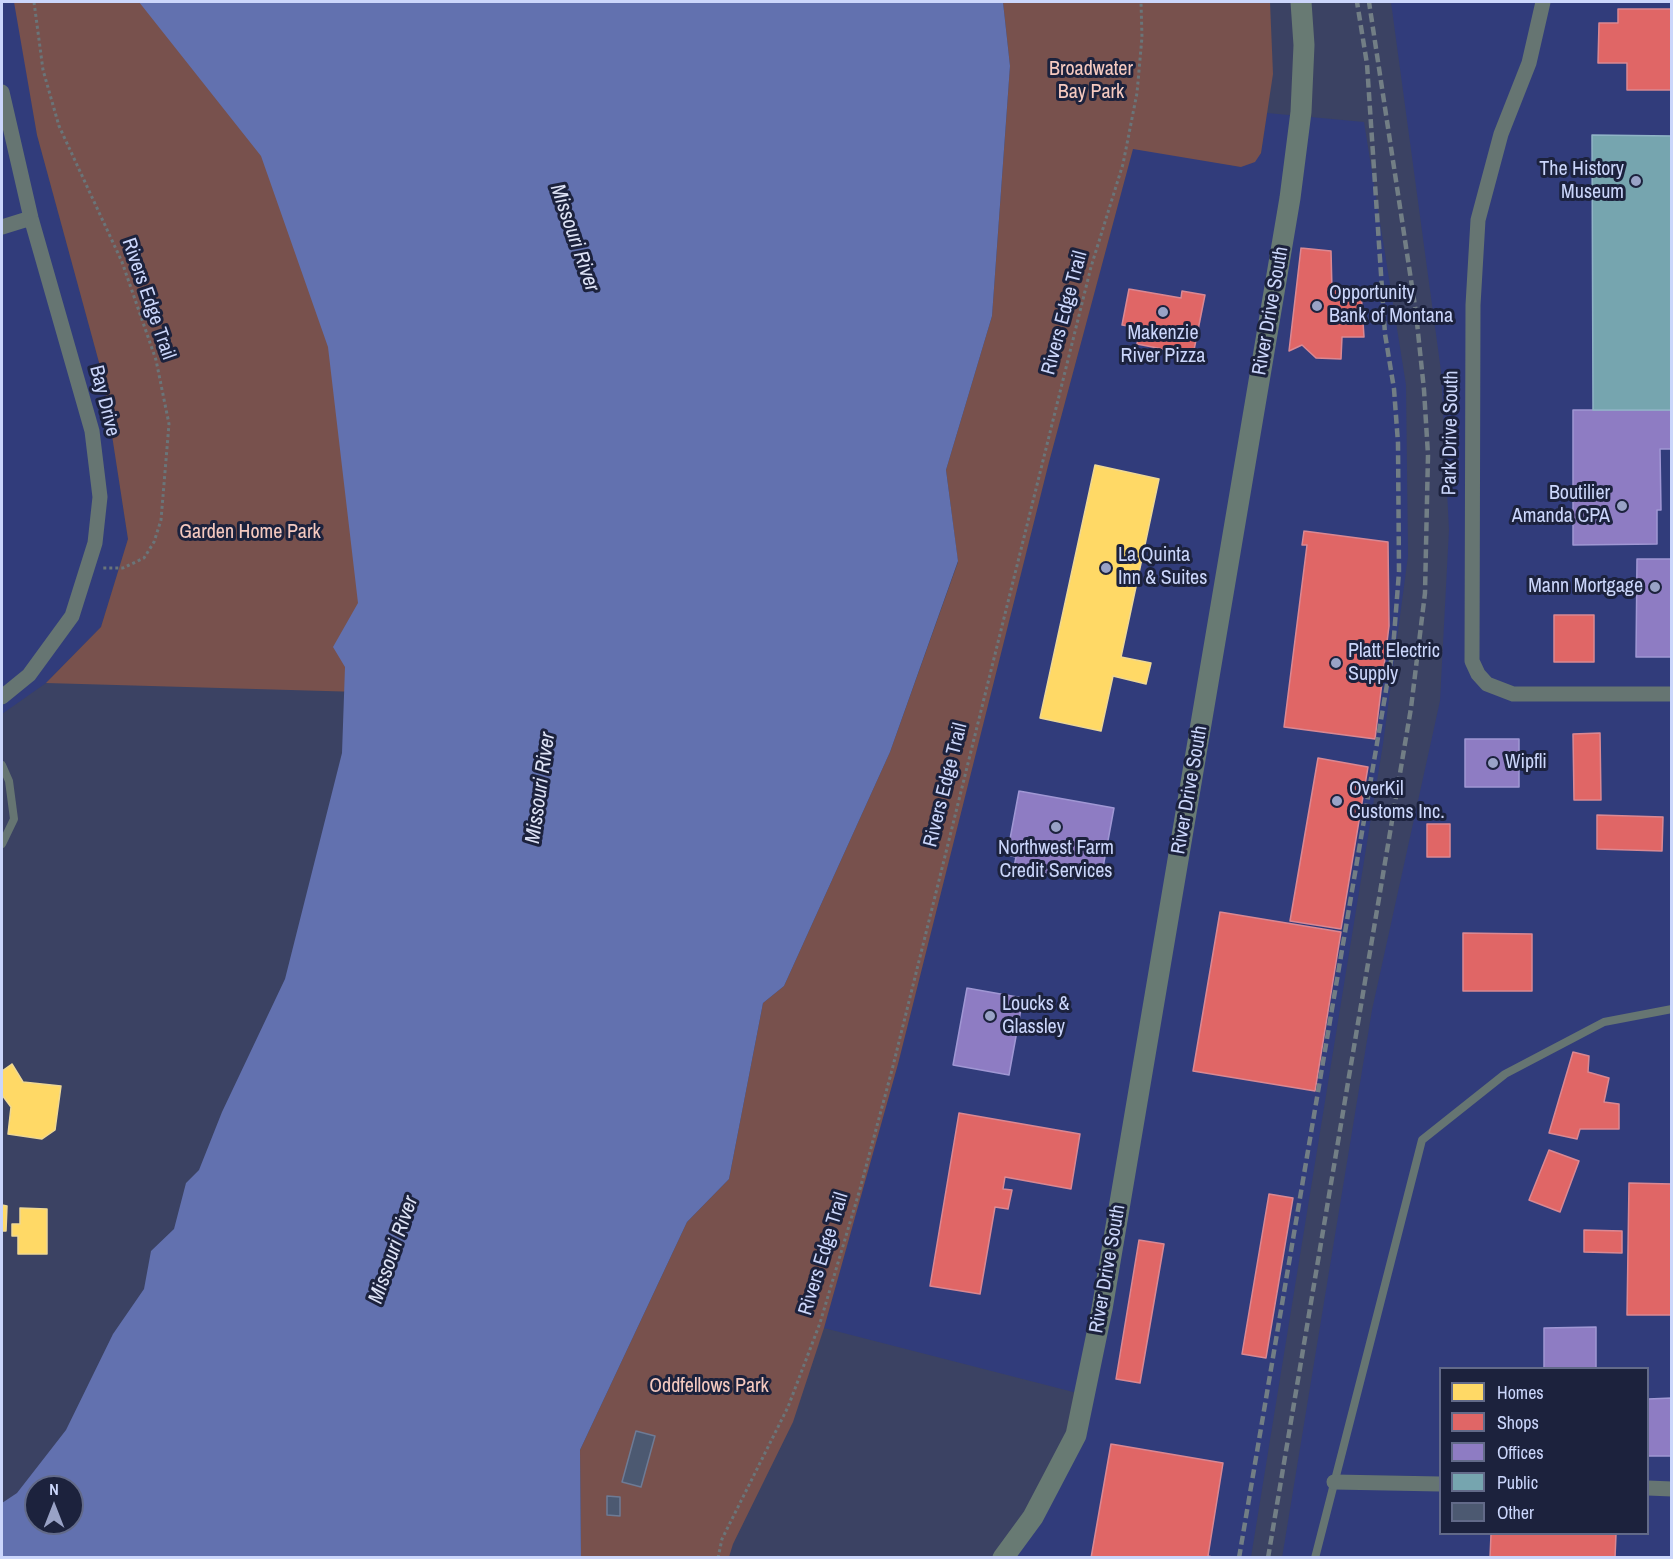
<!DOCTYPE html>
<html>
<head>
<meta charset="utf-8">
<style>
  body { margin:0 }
  #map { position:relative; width:1673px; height:1559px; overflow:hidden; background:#3b4263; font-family:"Archivo Narrow",sans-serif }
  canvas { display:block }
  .frame { position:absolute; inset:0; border:3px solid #cbd6fb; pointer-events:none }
  .legend { position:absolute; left:1439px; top:1367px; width:210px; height:168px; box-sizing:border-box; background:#1c223d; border:2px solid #626a89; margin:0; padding:8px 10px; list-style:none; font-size:18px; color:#cbd6fb }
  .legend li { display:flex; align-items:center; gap:12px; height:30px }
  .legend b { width:30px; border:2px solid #626a89 }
  .north { position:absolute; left:24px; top:1475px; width:60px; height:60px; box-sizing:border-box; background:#1c223d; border:2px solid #626a89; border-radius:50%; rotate:0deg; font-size:16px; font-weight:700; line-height:24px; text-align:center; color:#cbd6fb }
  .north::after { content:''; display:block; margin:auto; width:21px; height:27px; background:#99a2c6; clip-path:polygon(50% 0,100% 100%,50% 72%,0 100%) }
</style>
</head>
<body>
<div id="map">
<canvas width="1673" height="1559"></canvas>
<div class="frame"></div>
<ul class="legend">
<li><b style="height:16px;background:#ffd966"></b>Homes</li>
<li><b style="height:16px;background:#e06666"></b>Shops</li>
<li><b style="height:16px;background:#8e7cc3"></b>Offices</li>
<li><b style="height:16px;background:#76a5af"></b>Public</li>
<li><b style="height:16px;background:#4c5971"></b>Other</li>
</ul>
<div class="north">N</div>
</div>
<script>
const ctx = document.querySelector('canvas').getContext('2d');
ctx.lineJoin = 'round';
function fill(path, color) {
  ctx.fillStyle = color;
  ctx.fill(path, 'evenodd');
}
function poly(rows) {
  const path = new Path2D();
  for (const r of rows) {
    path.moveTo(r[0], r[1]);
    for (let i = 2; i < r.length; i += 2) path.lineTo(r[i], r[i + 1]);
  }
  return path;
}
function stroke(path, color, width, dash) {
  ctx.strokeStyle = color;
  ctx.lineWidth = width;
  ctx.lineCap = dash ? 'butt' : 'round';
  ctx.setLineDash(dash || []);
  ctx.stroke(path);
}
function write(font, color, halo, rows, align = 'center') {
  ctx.font = font + ' "Archivo Narrow",sans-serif';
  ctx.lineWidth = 6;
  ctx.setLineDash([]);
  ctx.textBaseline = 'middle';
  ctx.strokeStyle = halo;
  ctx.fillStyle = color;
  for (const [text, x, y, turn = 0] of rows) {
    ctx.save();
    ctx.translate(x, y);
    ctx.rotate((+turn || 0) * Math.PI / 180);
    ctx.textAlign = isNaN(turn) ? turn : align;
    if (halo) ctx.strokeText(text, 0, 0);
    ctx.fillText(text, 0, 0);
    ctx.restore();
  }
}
fill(poly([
  [2,2,15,2,37,135,103,377,128,539,101,627,46,683,2,714],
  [1391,2,1671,2,1671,1557,1282,1558,1372,1010,1440,701,1449,530,1441,371],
  [1440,1368,1648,1368,1648,1534,1440,1534],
  [1267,113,1364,122,1406,385,1408,556,1383,744,1251,1557,1003,1557,1085,1395,824,1328,898,1064,1049,462,1133,148,1241,167,1261,154]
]), '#313c7b');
fill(poly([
  [14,2,163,2,233,89,318,251,372,526,360,692,46,683,101,627,128,539,103,377,37,135],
  [1003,2,1270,2,1273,74,1261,153,1255,162,1241,167,1133,149,1049,462,898,1064,824,1328,793,1422,733,1544,729,1557,581,1557,580,1450,687,1222,729,1179,763,1003,784,986,890,752,958,562,946,470,992,316,1010,66]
]), '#78514d');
fill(poly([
  [139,2,1003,2,1010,66,992,316,946,470,958,561,890,752,784,986,763,1003,729,1179,687,1222,580,1450,581,1557,2,1557,2,1503,17,1493,66,1430,113,1334,144,1289,151,1251,174,1229,186,1183,199,1170,222,1112,285,979,342,753,345,667,333,647,358,603,328,347,261,156],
  [36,1487,72,1487,72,1523,36,1523]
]), '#6271af');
const homes = poly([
  [1095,465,1159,479,1121,657,1151,663,1146,684,1113,676,1101,731,1040,718,1095,465],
  [12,1064,23,1082,61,1086,55,1130,42,1139,8,1134,11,1107,2,1095,2,1071,12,1064],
  [2,1205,7,1206,6,1231,2,1231,2,1205],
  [20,1208,47,1209,47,1254,18,1254,18,1236,12,1236,12,1224,20,1224,20,1208]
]);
fill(homes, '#ffd966');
stroke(homes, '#efd893', 1.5);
const shops = poly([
  [1618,9,1672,9,1672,90,1627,90,1627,63,1598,63,1599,23,1618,23,1618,9],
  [1301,248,1331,251,1332,290,1361,291,1364,337,1342,337,1341,359,1316,358,1302,345,1289,351,1301,248],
  [1129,289,1181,298,1182,291,1205,295,1193,355,1137,344,1140,328,1122,325,1129,289],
  [1304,531,1388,542,1389,626,1375,739,1284,727,1307,545,1302,545,1304,531],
  [1554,615,1594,615,1594,662,1554,662,1554,615],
  [1600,733,1601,800,1574,800,1573,734,1600,733],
  [1318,758,1368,767,1341,929,1290,921,1318,758],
  [1597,815,1663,817,1662,851,1597,849,1597,815],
  [1427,824,1450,824,1450,857,1427,857,1427,824],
  [1220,912,1341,932,1315,1091,1193,1071,1220,912],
  [1463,933,1532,934,1532,991,1463,991,1463,933],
  [1573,1052,1589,1056,1588,1072,1609,1078,1604,1102,1619,1104,1619,1129,1580,1129,1577,1139,1549,1133,1573,1052],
  [959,1113,1080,1134,1071,1189,1005,1177,1003,1189,1012,1190,1008,1209,995,1207,980,1294,930,1286,959,1113],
  [1549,1150,1579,1161,1560,1212,1529,1200,1549,1150],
  [1629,1183,1672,1184,1672,1315,1627,1315,1629,1183],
  [1269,1194,1293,1198,1266,1358,1242,1354,1269,1194],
  [1584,1230,1622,1231,1622,1253,1584,1252,1584,1230],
  [1139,1240,1164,1244,1140,1383,1116,1379,1139,1240],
  [1111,1444,1223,1463,1208,1556,1217,1558,1091,1558,1111,1444],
  [1491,1534,1616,1534,1615,1558,1490,1558,1491,1534]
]);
fill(shops, '#e06666');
stroke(shops, '#da8893', 1.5);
const offices = poly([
  [1573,410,1672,410,1672,449,1660,449,1661,510,1657,510,1657,544,1573,545,1573,410],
  [1637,559,1672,559,1672,657,1636,657,1637,559],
  [1465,739,1519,739,1519,787,1465,787,1465,739],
  [1019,791,1114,808,1102,873,1054,864,1053,874,1014,867,1016,857,1007,855,1019,791],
  [967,988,1023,998,1009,1075,953,1065,967,988],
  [1596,1327,1596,1368,1544,1368,1544,1328,1596,1327],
  [1672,1398,1672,1456,1648,1456,1648,1399,1672,1398]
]);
fill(offices, '#8e7cc3');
stroke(offices, '#a097d4', 1.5);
const public = poly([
  [1592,135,1672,136,1672,410,1593,410,1592,135]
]);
fill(public, '#76a5af');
stroke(public, '#90b4c6', 1.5);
const building = poly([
  [636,1431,655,1436,641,1487,622,1482,636,1431],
  [607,1496,620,1497,620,1516,607,1515,607,1496]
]);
fill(building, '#4c5971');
stroke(building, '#6e7b95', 1.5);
stroke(poly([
  [34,2,43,70,59,126,122,262,156,360,169,424,161,520,154,542,144,558,123,568,103,568],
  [718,1558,722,1539,788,1407,820,1323,860,1189,892,1070,1091,267,1123,164,1137,93,1142,37,1141,2]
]), '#6a7579', 3, [3, 3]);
stroke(poly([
  [2,765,9,781,14,819,2,844],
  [1315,1558,1422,1140,1505,1074,1604,1022,1672,1009]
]), '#667572', 8);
stroke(poly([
  [1543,2,1529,63,1501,134,1478,220,1473,305,1472,661,1478,674,1487,684,1513,694,1672,694],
  [2,92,31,218,92,431,100,497,95,543,72,616,29,675,2,697],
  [2,227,31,218],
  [1334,1482,1440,1484],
  [1648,1488,1672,1489]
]), '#667572', 15);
stroke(poly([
  [1003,1558,1033,1517,1076,1435,1102,1309,1290,198,1301,112,1304,45,1301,2]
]), '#687a73', 21);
stroke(poly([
  [1239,1558,1393,649,1399,572,1398,443,1394,389,1385,334,1367,64,1357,2],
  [1268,1558,1411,708,1425,593,1428,455,1424,390,1416,313,1369,2]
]), '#727e85', 4.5, [9, 4.5]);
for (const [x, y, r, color] of [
  [1636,181,6,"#99a2c6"],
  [1317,306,6,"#99a2c6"],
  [1163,312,6,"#99a2c6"],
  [1622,506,6,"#99a2c6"],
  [1106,568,6,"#99a2c6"],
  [1655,587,6,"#99a2c6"],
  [1336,663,6,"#99a2c6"],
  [1493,763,6,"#99a2c6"],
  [1337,801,6,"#99a2c6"],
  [1056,827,6,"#99a2c6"],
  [990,1016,6,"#99a2c6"]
]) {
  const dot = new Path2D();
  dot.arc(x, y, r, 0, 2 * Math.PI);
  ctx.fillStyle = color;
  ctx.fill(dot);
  stroke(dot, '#1c223d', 2);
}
write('20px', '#f6cac0', '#1c223d', [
  ["Broadwater",1091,70],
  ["Bay Park",1091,93],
  ["Garden Home Park",250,533],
  ["Oddfellows Park",709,1387]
]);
write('20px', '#cbd6fb', '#1c223d', [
  ["The History",1624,170,"right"],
  ["Museum",1624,193,"right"],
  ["Opportunity",1329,294],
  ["Bank of Montana",1329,317],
  ["Makenzie",1163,334,"center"],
  ["River Pizza",1163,357,"center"],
  ["Boutilier",1610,494,"right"],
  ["Amanda CPA",1610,517,"right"],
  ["La Quinta",1118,556],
  ["Inn & Suites",1118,579],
  ["Mann Mortgage",1643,587,"right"],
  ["Platt Electric",1348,652],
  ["Supply",1348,675],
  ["Wipfli",1505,763],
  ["OverKil",1349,790],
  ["Customs Inc.",1349,813],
  ["Northwest Farm",1056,849,"center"],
  ["Credit Services",1056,872,"center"],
  ["Loucks &",1002,1005],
  ["Glassley",1002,1028]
], 'left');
write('20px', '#cbd6fb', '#1c223d', [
  ["Rivers Edge Trail",148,299,71],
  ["River Drive South",1271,311,-80],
  ["Rivers Edge Trail",1065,313,-75],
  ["Bay Drive",104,401,76],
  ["Park Drive South",1451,433,-89],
  ["Rivers Edge Trail",946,785,-76],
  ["River Drive South",1190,790,-80],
  ["Rivers Edge Trail",824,1254,-73],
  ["River Drive South",1108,1269,-80]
]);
write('italic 21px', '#dee3f6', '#1c223d', [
  ["Missouri River",574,238,71],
  ["Missouri River",541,788,-82],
  ["Missouri River",394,1250,-71]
]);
</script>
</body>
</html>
